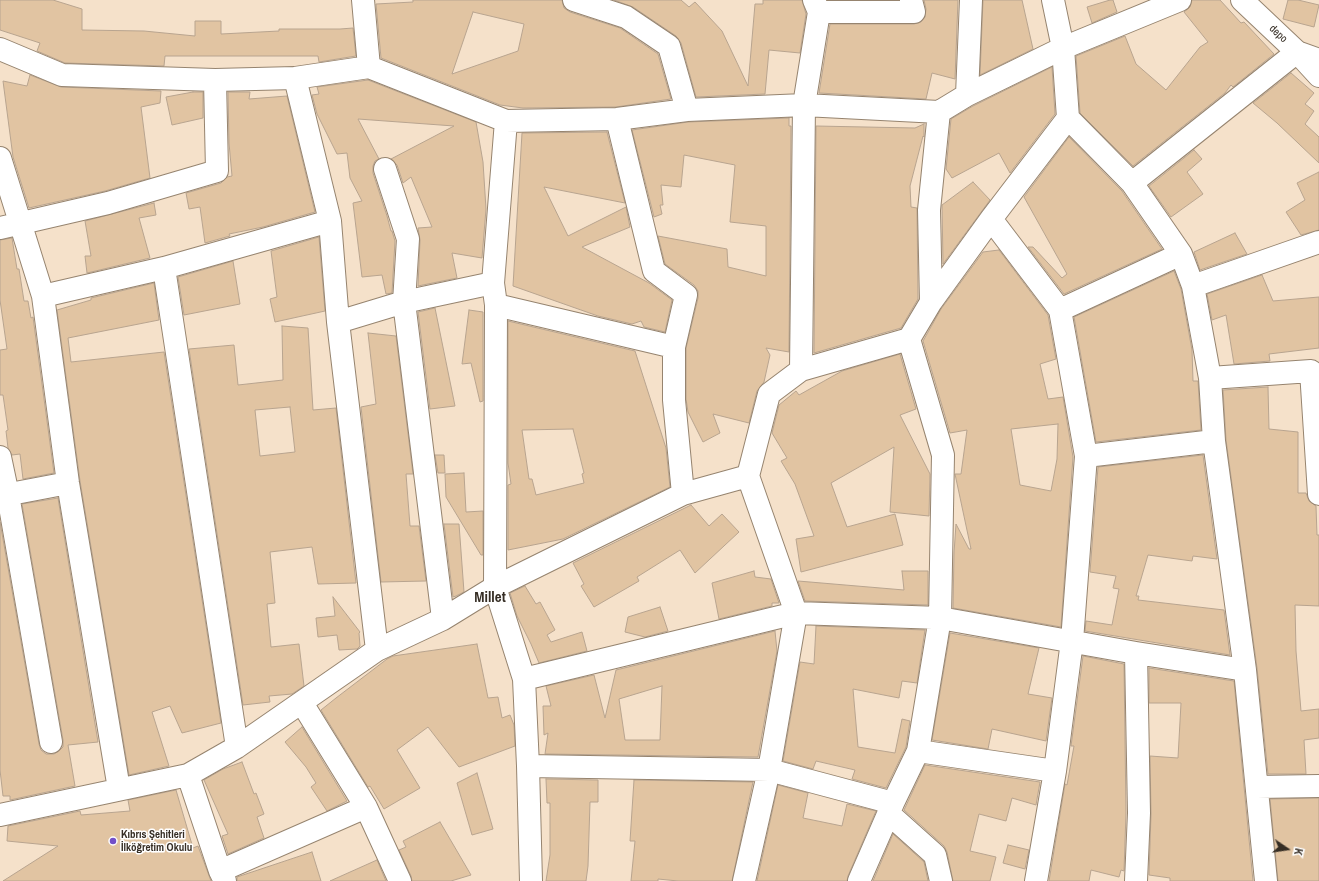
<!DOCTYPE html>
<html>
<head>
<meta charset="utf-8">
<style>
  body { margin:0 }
  #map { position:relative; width:1319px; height:881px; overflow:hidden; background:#f5e1ca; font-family:"Archivo Narrow",sans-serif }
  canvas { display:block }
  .north { position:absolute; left:1267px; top:829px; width:40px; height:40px; -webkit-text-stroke:3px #fff; paint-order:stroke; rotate:103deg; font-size:11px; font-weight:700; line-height:16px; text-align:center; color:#362e25 }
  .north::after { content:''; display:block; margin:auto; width:14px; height:18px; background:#362e25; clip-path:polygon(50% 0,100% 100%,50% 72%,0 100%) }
</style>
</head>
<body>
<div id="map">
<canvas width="1319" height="881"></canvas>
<div class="north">K</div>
</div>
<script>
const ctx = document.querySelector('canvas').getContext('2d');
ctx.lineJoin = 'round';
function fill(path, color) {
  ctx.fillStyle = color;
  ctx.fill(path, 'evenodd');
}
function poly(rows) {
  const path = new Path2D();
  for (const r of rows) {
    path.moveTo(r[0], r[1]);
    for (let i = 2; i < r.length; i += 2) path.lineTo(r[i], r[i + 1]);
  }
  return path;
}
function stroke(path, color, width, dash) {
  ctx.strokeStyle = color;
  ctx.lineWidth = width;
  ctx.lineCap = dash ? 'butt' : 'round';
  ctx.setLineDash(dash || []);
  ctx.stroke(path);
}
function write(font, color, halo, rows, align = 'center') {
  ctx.font = font + ' "Archivo Narrow",sans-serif';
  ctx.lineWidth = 3;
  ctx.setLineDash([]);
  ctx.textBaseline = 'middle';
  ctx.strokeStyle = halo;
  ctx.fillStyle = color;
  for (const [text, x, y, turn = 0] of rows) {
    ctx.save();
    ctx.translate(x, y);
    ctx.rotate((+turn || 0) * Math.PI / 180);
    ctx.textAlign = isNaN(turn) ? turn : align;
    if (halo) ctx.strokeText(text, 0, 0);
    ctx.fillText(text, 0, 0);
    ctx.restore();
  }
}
const building = poly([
  [0,0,53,0,82,9,82,30,144,31,195,36,195,21,221,21,221,34,279,31,279,29,340,29,353,28,356,56,319,62,318,56,165,56,164,66,65,63,37,51,40,43,0,30,0,0],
  [413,0,562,0,564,8,570,12,620,28,658,54,671,99,616,107,523,108,500,105,381,58,376,4,413,2,413,0],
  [473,12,524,24,518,51,452,74,473,12],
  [614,0,681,0,689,7,695,2,722,31,748,86,755,4,763,4,763,0,802,0,806,14,800,53,769,50,765,94,696,97,681,43,676,36,633,7,614,0],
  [924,0,958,0,955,79,932,73,926,99,819,93,830,24,914,24,921,22,925,17,926,9,924,0],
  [983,0,1022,0,1033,49,980,75,983,0],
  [1110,0,1113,0,1117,12,1092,23,1087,7,1110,0],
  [1192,0,1220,0,1241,23,1244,22,1274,54,1233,87,1231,85,1225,93,1133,166,1080,113,1076,56,1125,36,1136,64,1166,90,1200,47,1208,42,1184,12,1190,7,1192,0],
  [1288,0,1298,0,1319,5,1314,27,1283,19,1288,0],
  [1052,67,1055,114,1010,173,999,153,952,178,946,169,951,119,973,106,1052,67],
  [1291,73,1314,93,1305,104,1314,111,1305,124,1319,137,1319,163,1277,123,1253,103,1291,73],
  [30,75,61,87,161,91,160,103,141,107,150,178,105,191,29,208,13,157,3,81,27,86,30,75],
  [368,80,476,122,483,162,486,209,482,258,452,253,457,278,418,286,420,240,418,228,432,227,411,177,403,183,397,165,391,159,454,126,358,119,379,159,375,161,373,166,373,173,387,216,391,231,392,231,395,241,392,293,386,294,382,275,362,277,353,203,362,201,350,178,347,153,337,154,317,114,312,95,319,94,317,87,368,80],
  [193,92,203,92,203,118,172,125,166,97,193,92],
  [228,92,250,92,249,99,287,96,315,212,263,227,229,234,230,236,205,243,200,207,189,209,186,193,221,183,227,177,232,176,229,143,228,92],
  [789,118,789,126,791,126,789,352,766,348,770,355,764,382,757,391,749,423,713,414,720,433,703,442,688,412,686,399,686,348,698,298,698,291,694,285,665,264,658,236,727,249,728,267,766,276,766,226,730,222,735,165,684,155,681,187,661,185,663,205,660,205,662,214,654,217,632,130,688,122,789,118],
  [924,124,924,137,923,136,910,186,911,207,917,208,918,299,901,328,814,353,816,126,915,128,924,124],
  [607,132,625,203,544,187,568,236,626,207,630,227,582,247,649,283,672,300,665,332,644,327,641,321,632,324,598,316,513,286,522,133,607,132],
  [1069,137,1122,191,1162,249,1064,294,1028,247,1033,247,1062,278,1067,274,1024,197,1069,137],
  [1194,150,1202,159,1187,172,1203,194,1171,217,1149,186,1194,150],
  [1319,172,1319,230,1301,235,1286,212,1305,200,1297,183,1319,172],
  [973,182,990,200,943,264,942,205,973,182],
  [154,203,156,215,139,218,150,258,87,273,85,256,91,256,85,221,154,203],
  [1235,233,1247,254,1200,270,1194,252,1235,233],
  [319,237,325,311,275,322,270,299,277,297,271,251,319,237],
  [12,238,17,269,19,269,24,301,28,301,31,318,33,317,54,473,23,479,20,454,12,455,8,448,6,431,8,430,3,395,0,395,0,350,7,349,0,300,0,240,12,238],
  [999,250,1048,315,1056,359,1040,364,1048,399,1063,397,1073,457,1061,627,953,608,954,553,956,524,969,549,971,549,955,474,961,474,967,430,950,433,923,341,941,309,983,252,999,250],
  [1058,424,1057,459,1051,491,1020,485,1011,429,1058,424],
  [233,261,240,304,184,315,178,277,233,261],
  [1174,271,1181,289,1192,350,1193,381,1198,381,1201,430,1096,442,1074,317,1174,271],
  [1262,275,1273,301,1319,297,1319,348,1269,354,1270,361,1234,364,1226,315,1212,320,1207,294,1262,275],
  [154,283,159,320,68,338,71,362,164,352,221,723,182,733,170,706,152,712,169,766,129,775,80,481,57,310,91,300,91,298,154,283],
  [435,308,455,406,430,409,418,312,435,308],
  [469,310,483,312,483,401,480,402,471,363,462,364,469,310],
  [508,321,635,351,666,448,670,487,563,539,508,550,508,485,511,484,508,463,508,321],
  [573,429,584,473,582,474,584,483,536,495,532,479,529,479,522,430,573,429],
  [282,326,308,328,313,410,336,408,356,583,318,584,312,547,270,552,275,603,267,604,271,647,299,644,304,686,292,694,269,696,270,702,243,705,189,349,234,345,238,385,283,380,282,326],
  [290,407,295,452,260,456,255,410,290,407],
  [368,333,396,336,413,474,406,474,410,526,419,526,426,581,381,582,361,407,376,404,368,333],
  [900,354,916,409,900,415,930,474,929,516,890,512,894,447,831,483,847,527,895,514,903,545,801,572,796,539,814,536,795,484,781,461,787,458,772,433,779,405,796,391,799,395,842,371,900,354],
  [1268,387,1269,429,1298,432,1298,493,1306,493,1309,501,1316,506,1317,535,1319,535,1319,606,1295,605,1296,651,1301,711,1319,709,1319,738,1304,740,1306,774,1268,774,1257,668,1226,440,1223,390,1268,387],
  [435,455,444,455,445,473,438,473,435,455],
  [1203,455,1217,559,1193,556,1192,561,1148,555,1136,596,1139,596,1138,600,1224,610,1230,655,1085,631,1086,621,1112,625,1119,589,1113,588,1116,576,1090,572,1098,467,1203,455],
  [464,473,466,512,483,511,483,555,481,555,446,497,445,474,464,473],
  [58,498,98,742,68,745,75,786,10,800,10,796,3,796,0,770,0,522,39,744,41,750,46,754,54,754,59,751,63,747,63,740,22,504,58,498],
  [691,505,709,526,722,514,739,532,695,573,680,550,637,577,639,581,594,607,581,586,584,584,573,563,691,505],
  [444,524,459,524,464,592,456,596,453,597,444,524],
  [754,571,755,577,771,579,779,603,772,603,772,606,719,619,712,583,754,571],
  [902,571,928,571,928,605,805,601,798,581,904,590,902,571],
  [525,586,536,604,540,602,555,630,547,635,551,642,582,632,587,651,539,663,531,644,517,616,510,593,525,586],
  [333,597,360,632,359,633,360,646,357,649,339,650,337,635,318,637,316,618,335,616,333,597],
  [660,607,668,631,645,637,625,632,628,617,660,607],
  [816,626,925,630,917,683,902,681,899,698,853,689,858,747,895,753,902,719,910,721,906,747,886,788,852,779,855,770,816,761,813,769,783,761,800,662,814,664,816,626],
  [775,631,777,651,758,757,545,754,548,733,544,735,543,706,551,706,546,686,594,675,605,718,616,670,775,631],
  [662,686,660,740,625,740,619,699,662,686],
  [950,633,1039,648,1028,694,1052,698,1046,741,992,729,988,749,932,740,950,633],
  [477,644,488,698,498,697,502,718,510,715,514,725,515,746,459,767,428,727,397,750,420,788,384,809,370,786,368,787,321,710,336,698,387,659,393,656,477,644],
  [1083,656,1124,664,1126,813,1124,871,1121,870,1119,877,1091,870,1089,881,1049,881,1065,784,1067,785,1074,746,1071,746,1083,656],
  [1149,668,1234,681,1253,881,1170,881,1170,878,1149,875,1151,814,1150,756,1178,758,1181,703,1149,703,1149,668],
  [302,727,347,801,327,811,311,787,316,783,306,767,285,742,302,727],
  [242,762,254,794,256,793,264,814,257,817,264,838,228,854,222,836,228,834,204,780,223,769,242,762],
  [925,765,1040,782,1036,805,1012,798,1006,821,979,814,970,851,996,857,990,881,953,881,947,852,944,846,904,810,925,765],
  [477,773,493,829,472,835,457,783,477,773],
  [546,779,598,780,598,802,590,802,588,866,586,881,546,881,550,855,550,803,547,803,546,779],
  [634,780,753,782,732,881,678,881,658,879,658,881,631,881,635,841,630,841,634,780],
  [778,785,808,793,803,818,842,826,847,804,876,811,848,876,847,881,757,881,778,785],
  [176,790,193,848,198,846,211,881,3,881,58,846,7,841,8,826,80,811,81,815,130,811,128,800,176,790],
  [1319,798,1319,881,1278,881,1270,799,1319,798],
  [440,822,471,875,451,881,412,881,411,876,399,850,406,847,403,841,440,822],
  [893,834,924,862,928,881,873,881,893,834],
  [1008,845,1029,850,1025,869,1003,863,1008,845],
  [312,852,321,881,237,881,237,877,312,852],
  [377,860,386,881,330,881,377,860]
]);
fill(building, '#e1c4a2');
stroke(building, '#b8a48f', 1);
const street = poly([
  [363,0,369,67],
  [574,0,626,17,669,46,687,110],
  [1053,0,1063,48,1068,118,1132,183,1181,254,1193,286,1210,378,1214,441,1245,670,1266,881],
  [819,12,914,12,911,0],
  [0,49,62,75,215,80,295,78,369,67,506,121,617,119,687,110,804,105,939,112],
  [295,78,330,221,338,322,377,650],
  [967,95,1063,48,1180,0],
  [617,119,654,271,686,295,674,347],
  [506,121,493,283,496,305,495,587,524,679,528,766,531,881],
  [0,158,43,296,68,483,119,789],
  [385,169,408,239,404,302,443,619],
  [1132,183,1297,52,1319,76],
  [991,219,1060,310,1086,456,1072,641,1055,771,1036,881],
  [0,228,108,203,217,171,215,80],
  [164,268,237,747],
  [1193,286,1319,242],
  [43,296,164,268,330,221],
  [931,302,929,210,939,112,967,95,971,0],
  [496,305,674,347,674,400,683,494],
  [1060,310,1181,254],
  [338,322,404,302,493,283],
  [801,370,909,339,931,302,991,219,1068,118],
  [1210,378,1311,371,1319,494],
  [1086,456,1214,441],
  [0,457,8,495,51,742],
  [0,496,68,483],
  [1136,653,1139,813,1136,881],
  [524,679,796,613,940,618,1136,653,1245,670],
  [302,703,366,807,400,881],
  [918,751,1055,771],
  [528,766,769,770,893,803],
  [188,775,220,871,225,881],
  [1257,787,1319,786],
  [888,813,935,855,941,881],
  [0,815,188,775,237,747,377,650,443,619,495,587,683,494,748,476],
  [220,871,366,807],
  [744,881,769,770,796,613,748,476,769,394,801,370,804,105,819,12,814,0],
  [859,881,893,803,918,751,940,618,943,455,909,339]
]);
const secondary = poly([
  [1242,0,1297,52,1319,60]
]);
stroke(street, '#96846f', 24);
stroke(secondary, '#96846f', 24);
stroke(street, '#fff', 22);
stroke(secondary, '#fff', 22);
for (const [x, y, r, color] of [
  [113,841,4,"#724fc9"]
]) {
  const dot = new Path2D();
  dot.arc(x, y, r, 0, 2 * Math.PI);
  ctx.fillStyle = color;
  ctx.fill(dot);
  stroke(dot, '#fff', 1.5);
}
write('11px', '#362e25', '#fff', [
  ["depo",1278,34,43]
]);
write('bold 11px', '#362e25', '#fff', [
  ["Kıbrıs Şehitleri",121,835],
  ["İlköğretim Okulu",121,848]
], 'left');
write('bold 15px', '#362e25', '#fff', [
  ["Millet",490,598]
]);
</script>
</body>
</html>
